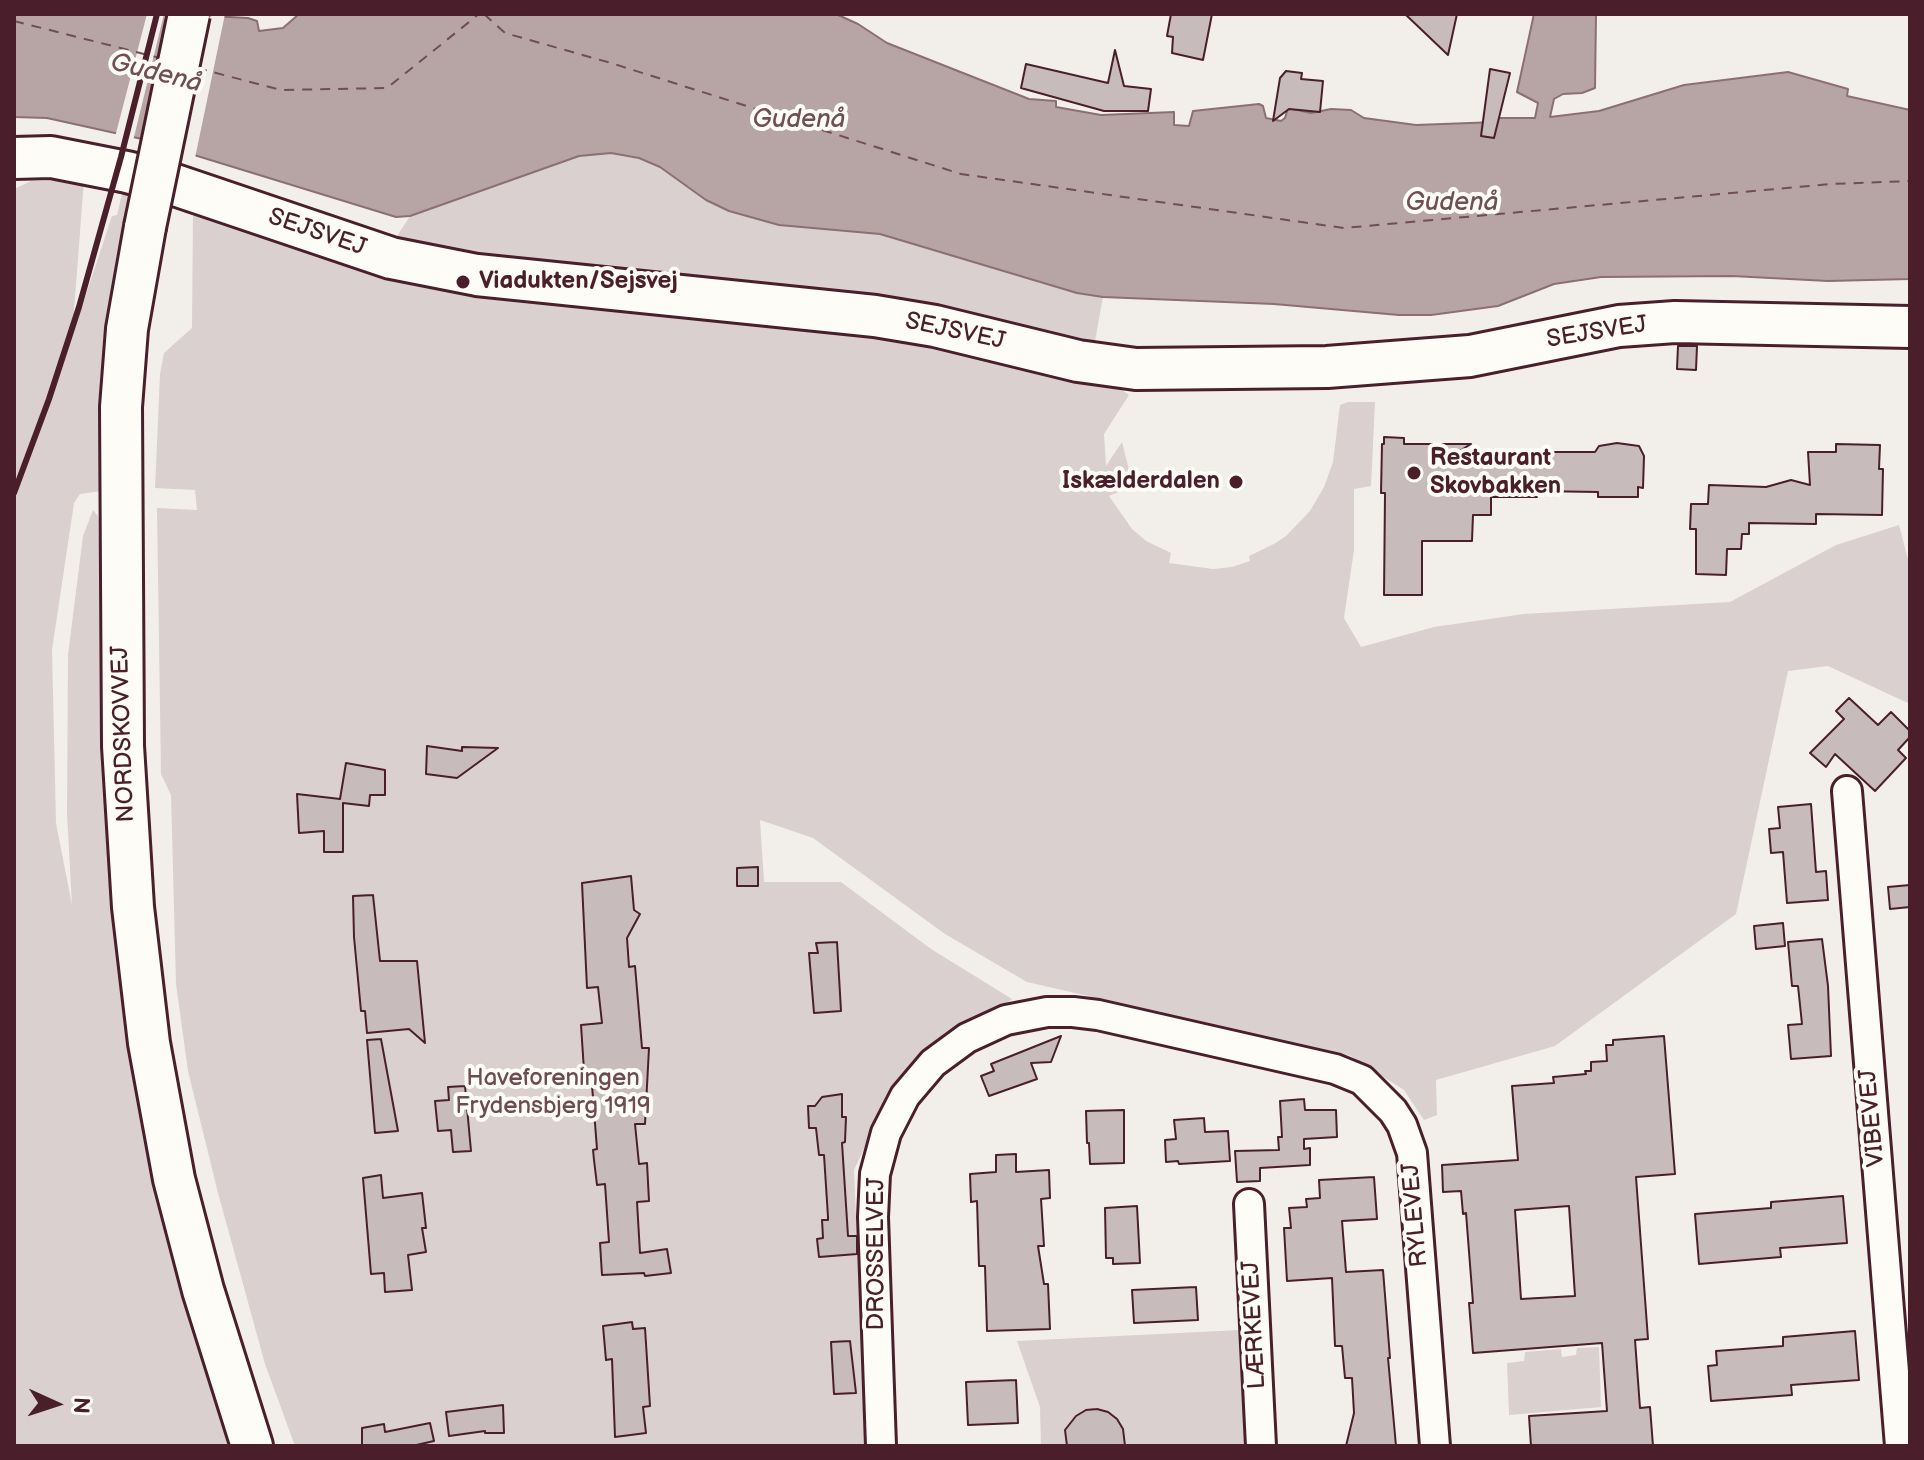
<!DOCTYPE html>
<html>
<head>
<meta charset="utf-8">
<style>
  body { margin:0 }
  #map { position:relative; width:1924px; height:1460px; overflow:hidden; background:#f2efeb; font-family:"Balsamiq Sans",sans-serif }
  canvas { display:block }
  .frame { position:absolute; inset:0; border:16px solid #4a1f2b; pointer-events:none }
  .north { position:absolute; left:16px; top:1364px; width:80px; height:80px; -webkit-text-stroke:6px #fdfcf7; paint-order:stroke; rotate:93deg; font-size:22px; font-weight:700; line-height:32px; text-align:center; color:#4a1f2b }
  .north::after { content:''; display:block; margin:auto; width:28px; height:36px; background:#4a1f2b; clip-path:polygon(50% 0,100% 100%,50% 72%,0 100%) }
</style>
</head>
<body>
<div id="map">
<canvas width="1924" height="1460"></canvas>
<div class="frame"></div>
<div class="north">N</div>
</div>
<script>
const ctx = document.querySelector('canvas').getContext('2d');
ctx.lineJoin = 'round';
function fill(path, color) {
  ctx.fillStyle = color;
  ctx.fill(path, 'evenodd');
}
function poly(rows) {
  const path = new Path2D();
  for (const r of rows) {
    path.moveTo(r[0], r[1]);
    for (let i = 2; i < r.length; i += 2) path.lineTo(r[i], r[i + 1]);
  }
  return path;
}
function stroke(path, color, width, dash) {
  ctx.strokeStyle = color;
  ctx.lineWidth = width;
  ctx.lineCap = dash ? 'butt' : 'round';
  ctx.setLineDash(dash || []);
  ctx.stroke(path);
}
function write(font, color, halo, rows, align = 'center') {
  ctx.font = font + ' "Balsamiq Sans",sans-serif';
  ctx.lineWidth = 8;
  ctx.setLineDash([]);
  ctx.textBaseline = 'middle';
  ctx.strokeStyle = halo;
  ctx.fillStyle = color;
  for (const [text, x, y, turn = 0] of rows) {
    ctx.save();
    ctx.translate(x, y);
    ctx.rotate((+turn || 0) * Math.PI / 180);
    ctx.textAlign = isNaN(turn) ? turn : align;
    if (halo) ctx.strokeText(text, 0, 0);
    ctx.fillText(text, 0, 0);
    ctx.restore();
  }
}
fill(poly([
  [610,153,639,158,660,167,706,200,729,211,779,225,880,234,1077,293,1103,297,1089,374,1115,385,1129,395,1104,434,1106,466,1122,442,1133,486,1109,496,1132,529,1146,541,1171,553,1169,563,1213,569,1232,567,1250,561,1249,556,1274,544,1286,536,1310,511,1324,487,1333,462,1340,405,1348,402,1375,402,1371,486,1354,489,1354,550,1344,618,1361,647,1434,627,1524,614,1730,602,1836,545,1899,525,1910,567,1910,704,1828,666,1788,671,1736,914,1555,1046,1436,1080,1437,1115,1424,1120,1404,1090,1351,1056,1027,982,945,934,813,838,760,820,764,882,841,882,931,949,1012,999,1004,1006,966,1022,937,1040,912,1062,892,1089,854,1170,866,1446,295,1446,265,1364,218,1193,188,1071,176,984,171,795,161,774,157,508,197,510,195,490,155,488,160,374,164,353,192,328,193,209,379,264,410,216,579,156],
  [126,177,135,183,102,491,80,494,74,503,52,650,56,823,72,905,67,813,68,655,83,536,93,510,98,516,108,797,144,1115,196,1336,238,1446,14,1446,14,189,31,181,84,180,72,337,112,216,117,215],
  [1240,1330,1245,1446,1041,1446,1040,1407,1017,1341],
  [1599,1347,1601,1407,1509,1415,1507,1363,1524,1361,1525,1352,1561,1349,1562,1357,1576,1355,1577,1348]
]), '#d9d0cf');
const water = poly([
  [14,14,174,14,248,18,257,21,259,31,283,28,299,14,836,14,858,24,887,43,1029,99,1056,101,1056,107,1101,115,1174,112,1174,125,1189,126,1193,111,1259,104,1263,106,1266,118,1281,121,1285,118,1288,108,1311,113,1331,109,1351,110,1364,118,1416,125,1497,122,1499,118,1535,118,1538,103,1517,92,1534,14,1596,14,1595,88,1582,93,1563,94,1554,99,1550,117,1599,111,1684,85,1788,72,1848,89,1847,96,1910,110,1910,279,1828,281,1732,276,1601,277,1554,284,1498,306,1431,315,1399,315,1274,304,1103,297,1077,293,880,234,779,225,729,211,706,200,660,167,639,158,611,153,579,156,410,216,396,217,142,139,47,118,14,117,14,14]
]);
fill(water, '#b7a5a6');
stroke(water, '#8b6f75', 2);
fill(poly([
  [147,14,164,14,133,141,115,137],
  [211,14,225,14,195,158,181,154]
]), '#f2efeb');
stroke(poly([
  [484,14,505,33,611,63,961,174,1344,228,1831,184,1910,181],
  [14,21,160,58],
  [197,68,281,90,387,88,479,14]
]), '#704e56', 2, [10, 8]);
const building = poly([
  [1171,14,1212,14,1203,60,1172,53,1173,37,1167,36,1171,14],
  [1405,14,1457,14,1448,55,1405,14],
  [1115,50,1124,86,1151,89,1148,111,1104,111,1021,88,1026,64,1108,83,1115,50],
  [1490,69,1510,73,1494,138,1481,136,1490,69],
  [1286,71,1302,73,1301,79,1323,81,1320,112,1289,109,1273,121,1280,78,1286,71],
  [1678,346,1697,346,1696,370,1677,369,1678,346],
  [1384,437,1404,438,1404,444,1471,444,1458,452,1482,454,1489,459,1537,459,1537,452,1595,452,1599,446,1617,443,1639,446,1644,456,1643,488,1638,487,1638,497,1598,497,1598,492,1537,491,1537,497,1491,497,1491,515,1473,515,1472,541,1422,541,1422,595,1384,595,1385,493,1381,493,1382,444,1384,444,1384,437],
  [1836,444,1880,445,1879,469,1883,469,1882,515,1816,514,1816,524,1749,523,1749,534,1742,534,1741,549,1727,549,1726,575,1696,574,1696,529,1690,529,1691,504,1708,504,1709,485,1766,487,1791,480,1810,485,1808,452,1836,452,1836,444],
  [1849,698,1878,725,1891,712,1910,731,1910,737,1898,750,1906,758,1875,791,1835,754,1826,767,1810,753,1844,719,1836,711,1849,698],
  [427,746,462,751,462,747,498,748,457,778,426,774,427,746],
  [346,763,385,770,385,795,370,795,369,806,343,803,343,852,324,852,324,831,299,833,297,794,340,799,346,763],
  [1811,804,1816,872,1826,871,1828,900,1787,903,1783,852,1771,853,1769,829,1780,828,1778,807,1811,804],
  [758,867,758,886,737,886,737,868,758,867],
  [631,876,634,910,640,914,627,938,629,967,635,966,642,1048,649,1048,645,1124,635,1124,639,1164,647,1163,649,1201,637,1202,640,1253,667,1249,671,1273,645,1276,644,1273,602,1275,600,1243,609,1242,605,1184,597,1185,594,1160,593,1150,597,1149,592,1085,585,1086,581,1025,602,1023,598,987,587,988,582,883,631,876],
  [1910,885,1910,907,1890,909,1888,887,1910,885],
  [373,895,380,961,417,961,425,1043,409,1029,367,1033,365,1011,361,1011,354,937,353,896,373,895],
  [1783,923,1785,946,1756,949,1754,926,1783,923],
  [1822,939,1828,986,1831,1056,1791,1059,1788,1025,1802,1024,1798,986,1792,986,1788,942,1822,939],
  [837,942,841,1011,814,1013,809,953,818,953,816,943,837,942],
  [1061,1036,1051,1062,1031,1063,1037,1079,989,1096,981,1076,994,1071,991,1064,1061,1036],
  [1664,1036,1675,1174,1636,1177,1648,1339,1635,1340,1640,1408,1650,1407,1653,1446,1531,1446,1529,1416,1607,1411,1602,1343,1473,1353,1469,1303,1473,1303,1466,1213,1463,1214,1461,1191,1443,1192,1442,1165,1518,1160,1512,1086,1554,1083,1553,1077,1586,1074,1585,1071,1591,1071,1591,1062,1607,1061,1606,1045,1613,1045,1613,1040,1664,1036],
  [1569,1206,1575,1296,1521,1299,1515,1210,1569,1206],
  [381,1039,398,1131,375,1133,367,1040,381,1039],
  [465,1086,471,1151,453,1152,451,1130,438,1131,435,1101,449,1100,448,1087,465,1086],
  [842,1094,842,1117,846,1117,845,1142,842,1143,848,1236,857,1236,857,1254,819,1257,817,1239,823,1238,822,1220,828,1220,828,1217,824,1155,819,1155,816,1128,809,1128,808,1106,815,1106,822,1097,842,1094],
  [1304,1099,1305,1110,1336,1110,1337,1137,1304,1139,1304,1149,1310,1148,1310,1165,1260,1168,1260,1181,1237,1182,1235,1151,1279,1150,1278,1137,1282,1137,1280,1101,1304,1099],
  [1124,1110,1124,1163,1090,1164,1089,1143,1087,1143,1086,1111,1124,1110],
  [1204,1118,1205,1132,1228,1131,1230,1161,1179,1164,1178,1161,1166,1162,1165,1140,1176,1139,1174,1120,1204,1118],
  [1016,1154,1016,1172,1049,1170,1050,1198,1041,1199,1044,1246,1038,1246,1044,1284,1048,1284,1050,1329,987,1331,985,1266,979,1266,977,1201,971,1202,970,1174,996,1172,996,1155,1016,1154],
  [381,1175,383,1198,422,1193,426,1228,422,1228,426,1252,408,1255,412,1290,385,1292,384,1273,371,1274,363,1178,381,1175],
  [1374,1177,1377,1219,1342,1221,1346,1272,1383,1270,1390,1358,1388,1358,1396,1446,1346,1446,1354,1413,1352,1378,1345,1378,1342,1346,1335,1346,1332,1278,1287,1281,1284,1228,1291,1228,1289,1208,1307,1207,1306,1199,1320,1198,1319,1180,1374,1177],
  [1843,1196,1847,1243,1780,1248,1781,1257,1699,1264,1695,1214,1771,1208,1771,1202,1843,1196],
  [1137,1206,1140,1263,1113,1264,1113,1258,1106,1258,1105,1208,1137,1206],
  [1196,1287,1198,1320,1134,1323,1132,1290,1196,1287],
  [632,1322,633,1329,645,1328,650,1406,643,1407,646,1433,615,1437,612,1359,606,1360,603,1326,632,1322],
  [1855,1331,1859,1380,1791,1385,1792,1395,1711,1401,1708,1366,1717,1365,1716,1351,1783,1346,1783,1337,1855,1331],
  [850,1341,856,1393,834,1394,831,1342,850,1341],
  [1016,1380,1018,1423,968,1425,966,1382,1016,1380],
  [503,1405,504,1433,485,1433,485,1431,449,1436,446,1412,503,1405],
  [1097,1409,1108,1412,1117,1419,1123,1429,1125,1446,1067,1446,1065,1430,1076,1416,1086,1410,1097,1409],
  [430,1423,434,1441,412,1446,362,1446,362,1428,384,1424,385,1432,430,1423]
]);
fill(building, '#c8bbbb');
stroke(building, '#4a1f2b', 2);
const street = poly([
  [1847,791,1900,1446],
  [1249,1204,1261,1446],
  [881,1446,873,1217,875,1174,886,1133,905,1096,933,1063,967,1038,1006,1020,1047,1012,1073,1012,1098,1015,1335,1069,1362,1080,1393,1111,1402,1125,1412,1153,1435,1446]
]);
const secondary = poly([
  [14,158,51,157,127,172,172,184,391,258,477,275,875,316,935,326,1078,361,1136,369,1327,367,1470,356,1619,326,1675,322,1910,327],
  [145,227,127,329,121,407,123,746,133,907,149,1043,174,1179,203,1290,252,1446]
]);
stroke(street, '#4a1f2b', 34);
stroke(secondary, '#4a1f2b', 46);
stroke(street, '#fdfcf7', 28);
stroke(secondary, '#fdfcf7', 40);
stroke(poly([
  [14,493,49,399,79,307,121,157,157,14]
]), '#4a1f2b', 6);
const secondaryBridge = poly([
  [145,227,189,14]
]);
stroke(secondaryBridge, '#4a1f2b', 46, []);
stroke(secondaryBridge, '#fdfcf7', 40);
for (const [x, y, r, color] of [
  [463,282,8,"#4a1f2b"],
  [1414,473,8,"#4a1f2b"],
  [1236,482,8,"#4a1f2b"]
]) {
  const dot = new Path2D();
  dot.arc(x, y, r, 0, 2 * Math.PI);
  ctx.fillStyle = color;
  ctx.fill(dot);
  stroke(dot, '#fdfcf7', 3);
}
write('24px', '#4a1f2b', '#fdfcf7', [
  ["SEJSVEJ",317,233,19],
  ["SEJSVEJ",955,332,12],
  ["SEJSVEJ",1597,333,-9],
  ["NORDSKOVVEJ",124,734,-92],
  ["VIBEVEJ",1873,1118,-95],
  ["RYLEVEJ",1416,1215,-95],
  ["DROSSELVEJ",877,1254,-90],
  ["LÆRKEVEJ",1255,1325,-93]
]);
write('bold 24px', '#4a1f2b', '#fdfcf7', [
  ["Viadukten/Sejsvej",479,282],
  ["Restaurant",1430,459],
  ["Skovbakken",1430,487],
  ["Iskælderdalen",1220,482,"right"]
], 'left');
write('24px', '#6e4b54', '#fdfcf7', [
  ["Haveforeningen",553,1079],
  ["Frydensbjerg 1919",553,1107]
]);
write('italic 26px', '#704e56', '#fdfcf7', [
  ["Gudenå",156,74,14],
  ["Gudenå",799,120],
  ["Gudenå",1452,203]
]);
</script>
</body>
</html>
